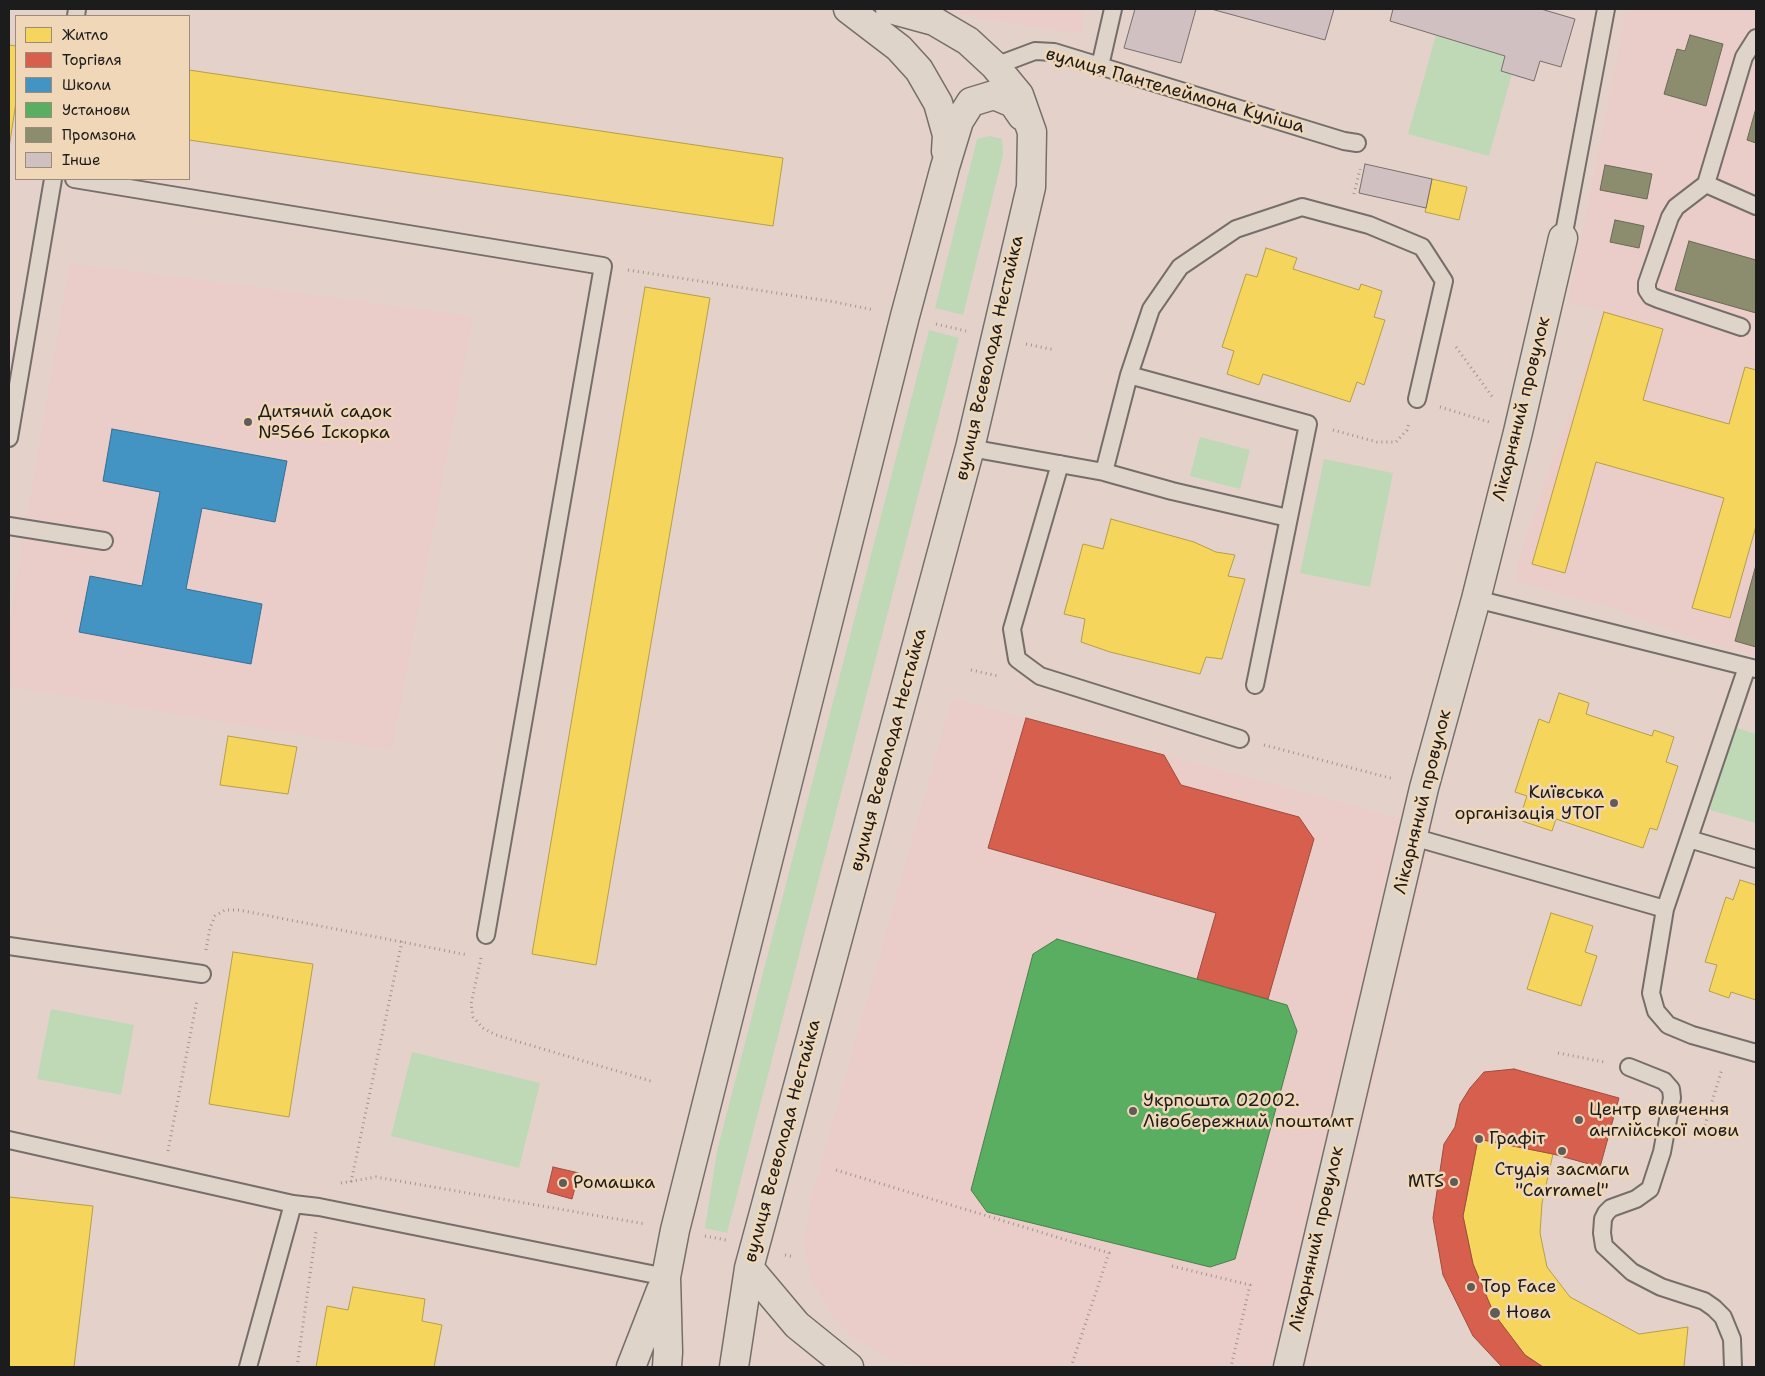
<!DOCTYPE html>
<html>
<head>
<meta charset="utf-8">
<style>
  body { margin:0 }
  #map { position:relative; width:1765px; height:1376px; overflow:hidden; background:#e4d2ca; font-family:"Shantell Sans",sans-serif }
  canvas { display:block }
  .frame { position:absolute; inset:0; border:10px solid #1c1c1c; pointer-events:none }
  .legend { position:absolute; left:15px; top:15px; width:175px; height:165px; box-sizing:border-box; background:#efd7b7; border:1px solid #9b8c79; margin:0; padding:6px 9px; list-style:none; font-size:15px; color:#1c1c1c }
  .legend li { display:flex; align-items:center; gap:10px; height:25px }
  .legend b { width:25px; border:1px solid #9b8c79 }
</style>
</head>
<body>
<div id="map">
<canvas width="1765" height="1376"></canvas>
<div class="frame"></div>
<ul class="legend">
<li><b style="height:14px;background:#f6d55c"></b>Житло</li>
<li><b style="height:14px;background:#d6604d"></b>Торгівля</li>
<li><b style="height:14px;background:#4393c3"></b>Школи</li>
<li><b style="height:14px;background:#5aae61"></b>Установи</li>
<li><b style="height:14px;background:#8c8c6e"></b>Промзона</li>
<li><b style="height:14px;background:#d0c0c2"></b>Інше</li>
</ul>
</div>
<script>
const ctx = document.querySelector('canvas').getContext('2d');
ctx.lineJoin = 'round';
function fill(path, color) {
  ctx.fillStyle = color;
  ctx.fill(path, 'evenodd');
}
function poly(rows) {
  const path = new Path2D();
  for (const r of rows) {
    path.moveTo(r[0], r[1]);
    for (let i = 2; i < r.length; i += 2) path.lineTo(r[i], r[i + 1]);
  }
  return path;
}
function stroke(path, color, width, dash) {
  ctx.strokeStyle = color;
  ctx.lineWidth = width;
  ctx.lineCap = dash ? 'butt' : 'round';
  ctx.setLineDash(dash || []);
  ctx.stroke(path);
}
function write(font, color, halo, rows, align = 'center') {
  ctx.font = font + ' "Shantell Sans",sans-serif';
  ctx.lineWidth = 5;
  ctx.setLineDash([]);
  ctx.textBaseline = 'middle';
  ctx.strokeStyle = halo;
  ctx.fillStyle = color;
  for (const [text, x, y, turn = 0] of rows) {
    ctx.save();
    ctx.translate(x, y);
    ctx.rotate((+turn || 0) * Math.PI / 180);
    ctx.textAlign = isNaN(turn) ? turn : align;
    if (halo) ctx.strokeText(text, 0, 0);
    ctx.fillText(text, 0, 0);
    ctx.restore();
  }
}
fill(poly([
  [928,9,1084,9,1081,34],
  [1627,9,1756,9,1756,655,1688,636,1610,607,1515,581,1520,555,1604,312,1568,302,1581,241],
  [70,263,473,316,392,750,9,686,9,624],
  [952,698,1433,827,1306,1367,924,1367,888,1358,852,1336,832,1315,811,1280,804,1245,811,1200]
]), '#eaccc8');
fill(poly([
  [1436,35,1505,56,1501,71,1512,74,1489,156,1408,134],
  [990,136,1002,139,1003,155,963,315,935,308,977,139],
  [929,330,959,338,727,1233,705,1228,717,1151],
  [1200,437,1250,450,1240,489,1190,476],
  [1324,459,1393,473,1370,587,1300,573],
  [1734,727,1756,734,1756,823,1710,810],
  [51,1009,134,1025,121,1095,37,1079],
  [412,1052,540,1083,519,1168,391,1136]
]), '#bfd9b7');
const homes = poly([
  [9,45,16,46,16,102,9,148,9,45],
  [189,70,783,158,773,226,189,140,189,70],
  [1432,179,1467,187,1459,220,1425,212,1432,179],
  [1266,248,1297,258,1293,269,1359,290,1361,284,1382,291,1374,317,1385,320,1364,385,1357,382,1350,402,1263,374,1259,385,1227,374,1234,351,1222,347,1246,274,1257,277,1266,248],
  [645,287,710,298,596,965,532,954,645,287],
  [1604,312,1663,329,1643,400,1729,424,1745,367,1756,370,1756,526,1730,618,1692,608,1724,498,1596,462,1565,573,1532,564,1604,312],
  [1111,519,1194,542,1216,552,1235,555,1228,576,1245,579,1238,603,1222,659,1206,657,1200,674,1110,652,1081,642,1085,619,1064,614,1083,544,1103,549,1111,519],
  [1559,693,1589,703,1586,714,1652,736,1654,730,1674,737,1666,762,1678,766,1657,830,1650,828,1643,848,1556,819,1552,831,1519,820,1527,796,1515,792,1539,719,1549,723,1559,693],
  [228,736,297,747,288,794,220,785,228,736],
  [1740,880,1756,885,1756,1000,1731,992,1729,998,1709,991,1717,965,1705,962,1726,897,1733,900,1740,880],
  [1551,913,1593,926,1585,952,1597,956,1581,1006,1527,989,1551,913],
  [233,952,313,964,289,1117,209,1104,233,952],
  [1478,1139,1553,1154,1542,1203,1540,1233,1547,1267,1570,1297,1639,1334,1688,1327,1684,1367,1543,1367,1525,1355,1494,1314,1473,1264,1463,1216,1478,1139],
  [9,1197,93,1206,74,1367,9,1367,9,1197],
  [353,1287,425,1299,422,1321,442,1325,434,1367,316,1367,327,1306,348,1310,353,1287]
]);
fill(homes, '#f6d55c');
stroke(homes, '#b59e49', 1);
const shops = poly([
  [1026,718,1164,755,1181,785,1299,817,1314,839,1268,999,1197,979,1216,913,988,848,1026,718],
  [1514,1069,1619,1098,1600,1167,1553,1154,1478,1139,1463,1216,1473,1264,1494,1314,1525,1355,1543,1367,1502,1367,1473,1336,1443,1275,1433,1218,1444,1144,1455,1127,1460,1104,1470,1088,1484,1072,1514,1069],
  [553,1167,579,1173,572,1199,547,1192,553,1167]
]);
fill(shops, '#d6604d');
stroke(shops, '#9e4c3e', 1);
const schools = poly([
  [112,429,287,461,275,522,202,508,186,589,262,604,251,664,79,632,90,576,142,586,160,492,103,481,112,429]
]);
fill(schools, '#4393c3');
stroke(schools, '#376f91', 1);
const public = poly([
  [1057,939,1287,1005,1297,1031,1235,1259,1210,1267,987,1212,971,1190,1033,954,1057,939]
]);
fill(public, '#5aae61');
stroke(public, '#47824c', 1);
const industry = poly([
  [1690,35,1723,44,1706,106,1664,94,1677,49,1685,51,1690,35],
  [1756,108,1756,143,1747,140,1756,108],
  [1605,165,1652,174,1647,199,1600,190,1605,165],
  [1615,220,1644,226,1639,248,1610,242,1615,220],
  [1689,241,1756,260,1756,313,1675,290,1689,241],
  [1756,565,1756,647,1735,641,1756,565]
]);
fill(industry, '#8c8c6e');
stroke(industry, '#6a6a55', 1);
const building = poly([
  [1135,9,1196,9,1181,63,1124,48,1135,9],
  [1211,9,1334,9,1325,40,1211,9],
  [1393,9,1541,9,1575,19,1561,67,1540,61,1534,81,1501,71,1505,56,1390,21,1393,9],
  [1365,164,1432,179,1426,208,1359,193,1365,164]
]);
fill(building, '#d0c0c2');
stroke(building, '#766e6a', 1);
const lane = poly([
  [76,16,77,9],
  [995,66,1035,51,1054,52,1344,141,1357,143],
  [1100,66,1113,9],
  [74,179,603,266,486,935],
  [1706,184,1756,206],
  [1563,238,1606,9],
  [1741,327,1658,299,1651,296,1647,290,1647,283,1670,217,1676,207,1706,184,1744,57,1756,38],
  [1129,375,1308,424,1255,685],
  [9,438,53,179],
  [970,448,1104,472,1172,491,1288,518],
  [1060,464,1012,629,1017,659,1040,676,1240,739],
  [1104,472,1129,375,1151,309,1180,267,1236,229,1302,207,1369,225,1422,247,1444,281,1417,399],
  [9,526,104,541],
  [1476,599,1756,669],
  [1747,667,1665,909,1651,993,1656,1011,1668,1025,1692,1035,1756,1053],
  [1413,837,1665,909],
  [1689,839,1756,859],
  [9,946,202,974],
  [1629,1067,1664,1081,1671,1089,1672,1098,1662,1152,1650,1189,1636,1199,1611,1208,1606,1213,1603,1219,1602,1233,1604,1246,1632,1272,1661,1287,1704,1301,1714,1308,1723,1317,1732,1339,1733,1367],
  [9,1140,293,1204,319,1207,666,1277],
  [248,1367,293,1204]
]);
const street = poly([
  [1288,1367,1424,788,1476,599,1518,432,1563,238]
]);
const secondary = poly([
  [848,9,899,48,919,70,938,103,947,135,946,151],
  [749,1268,797,1325,849,1367],
  [631,1367,661,1290],
  [667,1367,668,1352,666,1277,675,1230,905,316,945,167,959,121,971,102,994,95,1013,103,1022,116],
  [734,1367,749,1268,970,448,1031,187,1032,132,1019,95,995,66,968,41,934,21,890,9]
]);
stroke(lane, '#766e6a', 20);
stroke(street, '#766e6a', 31);
stroke(secondary, '#766e6a', 31);
stroke(poly([
  [1354,194,1360,169],
  [628,270,835,302,874,310],
  [936,324,966,331],
  [1026,344,1055,350],
  [1456,347,1494,399],
  [1440,407,1489,422],
  [1333,430,1377,442,1396,442,1407,430,1409,423],
  [971,670,998,676],
  [1264,745,1394,779],
  [206,950,210,928,215,916,225,910,239,910,468,955],
  [481,958,471,1004,473,1017,483,1028,496,1035,654,1082],
  [1558,1053,1604,1062],
  [1692,1131,1695,1132,1705,1125,1722,1069],
  [168,1151,197,1000],
  [836,1170,1109,1253,1071,1367],
  [351,1182,402,941],
  [341,1183,376,1177,645,1224],
  [705,1236,726,1240],
  [785,1255,794,1257],
  [1172,1266,1250,1285,1231,1367],
  [297,1367,316,1232]
]), '#9d968e', 3, [1, 4]);
stroke(lane, '#ded4c9', 16);
stroke(street, '#ded4c9', 28);
stroke(secondary, '#ded4c9', 28);
for (const [x, y, r, color] of [
  [248,422,5,"#625c59"],
  [1614,803,5,"#625c59"],
  [1133,1111,5,"#625c59"],
  [1579,1120,5,"#625c59"],
  [1479,1139,5,"#625c59"],
  [1562,1151,5,"#625c59"],
  [1454,1182,5,"#625c59"],
  [563,1183,5,"#625c59"],
  [1471,1287,5,"#625c59"],
  [1495,1313,6,"#625c59"]
]) {
  const dot = new Path2D();
  dot.arc(x, y, r, 0, 2 * Math.PI);
  ctx.fillStyle = color;
  ctx.fill(dot);
  stroke(dot, '#efd7b7', 2);
}
write('18px', '#1c1c1c', '#efd7b7', [
  ["вулиця Пантелеймона Куліша",1175,91,16],
  ["вулиця Всеволода Нестайка",990,358,-77],
  ["Лікарняний провулок",1522,409,-76],
  ["вулиця Всеволода Нестайка",889,750,-75],
  ["Лікарняний провулок",1423,802,-76],
  ["вулиця Всеволода Нестайка",783,1141,-75],
  ["Лікарняний провулок",1317,1239,-77]
]);
write('18px', '#1c1c1c', '#efd7b7', [
  ["Дитячий садок",258,412],
  ["№566 Іскорка",258,433],
  ["Київська",1604,793,"right"],
  ["організація УТОГ",1604,814,"right"],
  ["Укрпошта 02002.",1143,1101],
  ["Лівобережний поштамт",1143,1122],
  ["Центр вивчення",1589,1110],
  ["англійської мови",1589,1131],
  ["Графіт",1489,1139],
  ["Студія засмаги",1562,1170,"center"],
  ["\"Carramel\"",1562,1191,"center"],
  ["MTS",1444,1182,"right"],
  ["Ромашка",573,1183],
  ["Top Face",1481,1287],
  ["Нова",1506,1313]
], 'left');
</script>
</body>
</html>
